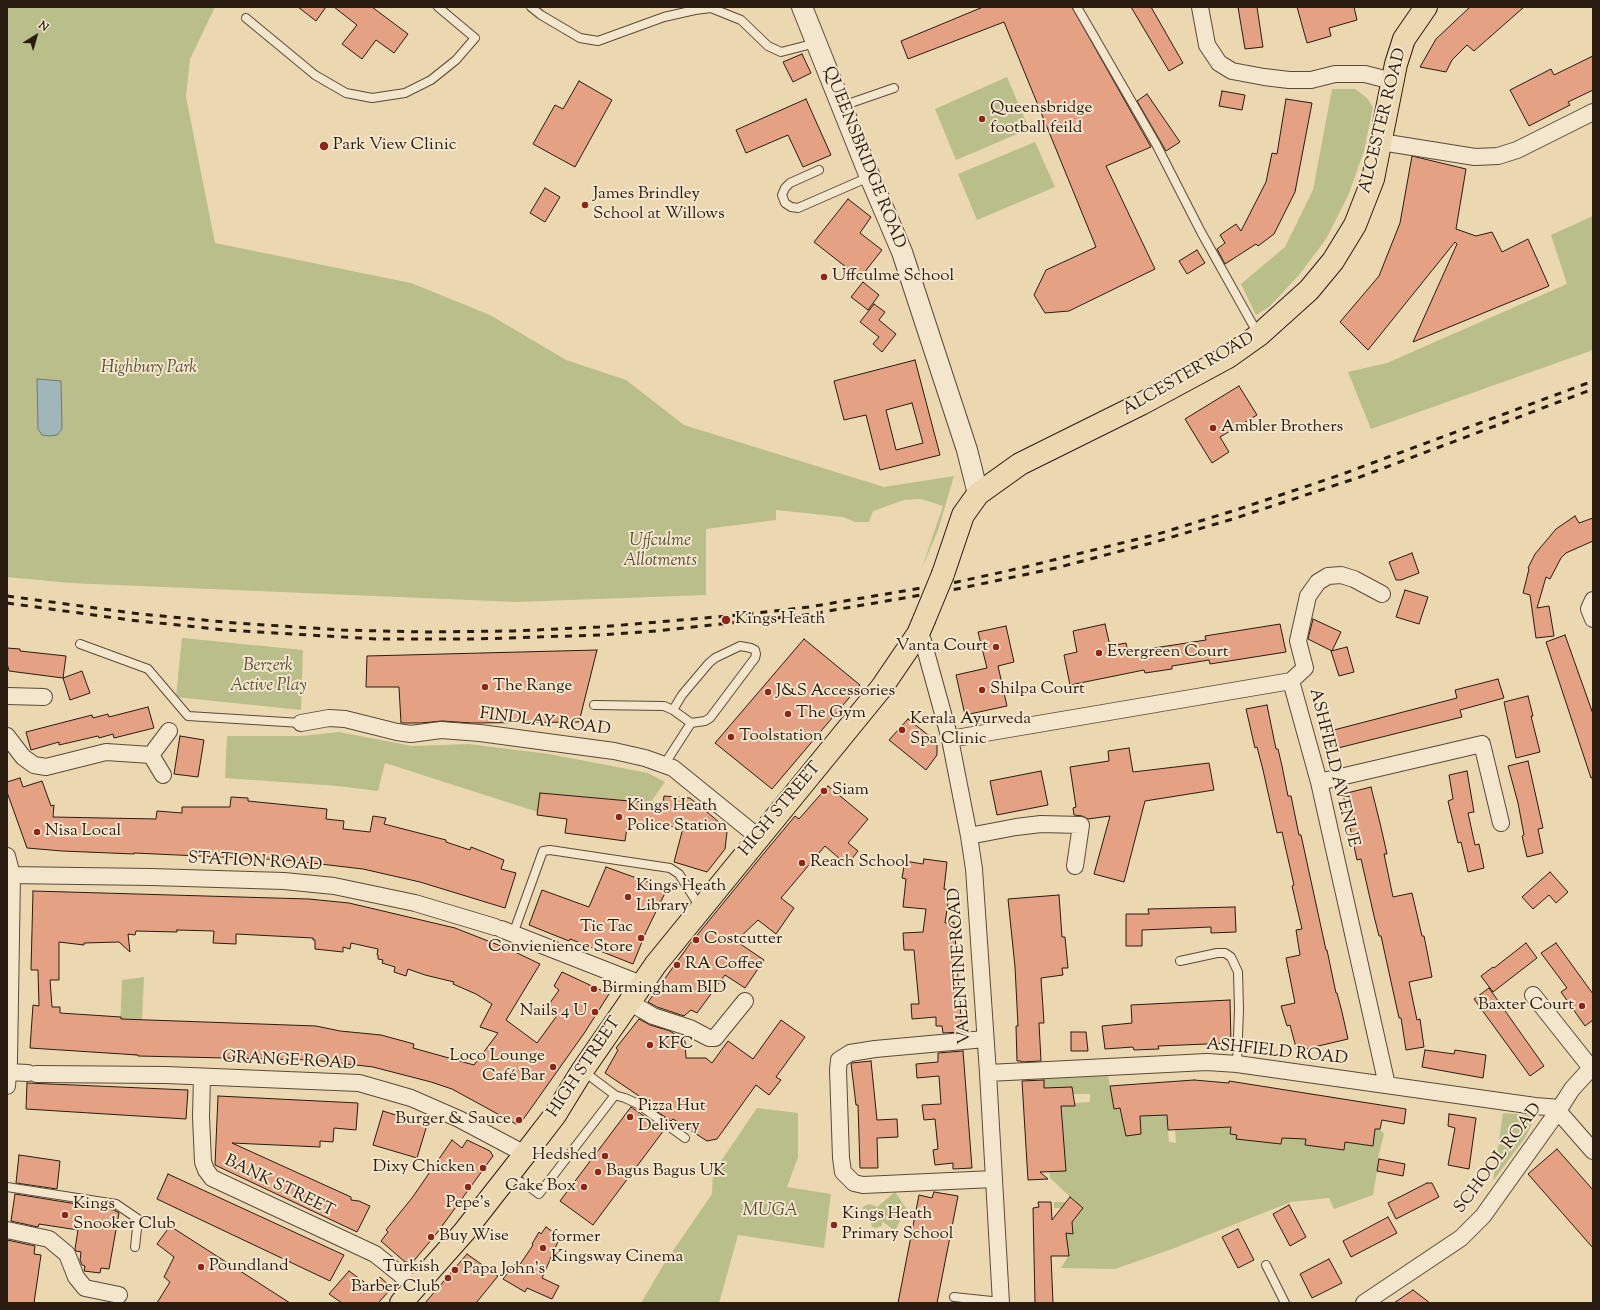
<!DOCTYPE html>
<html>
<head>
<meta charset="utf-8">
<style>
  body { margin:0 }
  #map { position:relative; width:1600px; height:1310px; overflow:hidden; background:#ecd8b0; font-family:"Sorts Mill Goudy",serif }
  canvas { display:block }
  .frame { position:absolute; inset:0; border:8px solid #2a1b11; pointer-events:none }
  .north { position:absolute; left:16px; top:16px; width:40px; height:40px; -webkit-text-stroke:3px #f3e6cc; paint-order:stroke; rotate:37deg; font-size:11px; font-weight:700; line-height:16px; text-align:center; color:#2a1b11 }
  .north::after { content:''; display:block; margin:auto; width:14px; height:18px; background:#2a1b11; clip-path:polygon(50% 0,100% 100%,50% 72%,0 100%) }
</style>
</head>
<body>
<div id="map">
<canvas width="1600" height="1310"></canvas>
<div class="frame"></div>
<div class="north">N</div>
</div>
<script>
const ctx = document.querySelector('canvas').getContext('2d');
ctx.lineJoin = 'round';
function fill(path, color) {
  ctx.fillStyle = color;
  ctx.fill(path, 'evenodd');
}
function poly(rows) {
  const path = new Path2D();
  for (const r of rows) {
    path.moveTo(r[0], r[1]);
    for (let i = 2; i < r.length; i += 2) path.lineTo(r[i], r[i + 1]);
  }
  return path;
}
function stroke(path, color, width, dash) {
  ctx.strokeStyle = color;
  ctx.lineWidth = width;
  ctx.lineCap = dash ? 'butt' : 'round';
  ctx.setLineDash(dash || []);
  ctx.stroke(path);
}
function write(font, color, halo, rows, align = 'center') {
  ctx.font = font + ' "Sorts Mill Goudy",serif';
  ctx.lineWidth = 4;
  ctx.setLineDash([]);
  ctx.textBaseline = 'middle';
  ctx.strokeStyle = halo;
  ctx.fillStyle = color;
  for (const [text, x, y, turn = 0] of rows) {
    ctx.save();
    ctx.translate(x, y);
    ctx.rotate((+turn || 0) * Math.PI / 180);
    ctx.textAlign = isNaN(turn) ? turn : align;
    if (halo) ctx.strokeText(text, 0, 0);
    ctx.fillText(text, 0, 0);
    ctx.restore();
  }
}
fill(poly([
  [7,7,215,7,190,59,186,97,215,243,411,283,490,315,566,360,626,380,684,425,884,487,954,476,938,530,922,568,943,506,921,499,904,500,873,511,869,522,855,522,843,517,776,510,776,520,706,529,706,595,516,602,70,583,7,577],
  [1007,77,1029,129,956,160,935,109],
  [1332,89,1355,89,1367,98,1373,107,1364,151,1348,196,1326,239,1299,275,1269,307,1256,315,1241,284,1285,247,1313,190],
  [1035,142,1055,187,977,220,958,174],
  [1593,216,1593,350,1371,429,1348,372,1387,363,1567,284,1551,235],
  [182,638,303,650,301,710,176,697],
  [339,732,412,746,469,744,549,754,648,773,665,782,650,803,541,793,538,812,385,763,378,791,338,786,225,778,227,736,301,736],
  [144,977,142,1020,139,1020,138,1056,119,1053,122,980],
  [1108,1076,1114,1109,1120,1108,1126,1136,1141,1134,1139,1108,1147,1116,1161,1115,1166,1108,1169,1142,1176,1143,1175,1130,1212,1127,1234,1107,1230,1134,1237,1135,1237,1139,1249,1140,1254,1110,1262,1142,1281,1144,1285,1117,1306,1139,1305,1145,1316,1147,1321,1117,1330,1119,1328,1149,1344,1150,1348,1121,1359,1144,1373,1146,1375,1129,1380,1129,1384,1134,1378,1158,1379,1159,1373,1195,1334,1209,1329,1198,1291,1202,1172,1249,1115,1269,1061,1268,1069,1255,1061,1233,1073,1233,1073,1225,1063,1208,1054,1208,1054,1202,1066,1202,1079,1212,1082,1208,1050,1178,1045,1120,1062,1104,1062,1106,1074,1106,1074,1103,1090,1102,1090,1094,1073,1094,1072,1087,1044,1088,1044,1079],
  [757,1108,798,1113,798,1157,787,1187,831,1194,824,1248,738,1235,719,1303,641,1303,664,1264,712,1194,713,1173],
  [1503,1113,1531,1115,1532,1124,1525,1138,1493,1181],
  [895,1192,906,1208,895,1231,882,1221,882,1226,875,1228,872,1227,871,1223,864,1217,861,1210,864,1206,870,1204,877,1207]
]), '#b9be8a');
const water = poly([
  [37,379,61,381,62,429,57,435,49,436,42,435,38,429,37,379]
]);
fill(water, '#a0b6b8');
stroke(water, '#717875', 1);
const building = poly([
  [298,7,326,7,316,21,298,7],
  [334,7,372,7,408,34,394,53,376,40,362,59,342,44,357,25,334,7],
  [983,7,1072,7,1151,147,1106,166,1155,269,1069,311,1045,313,1034,295,1046,270,1096,247,1004,22,908,59,901,41,983,7],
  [1131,7,1151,7,1183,63,1169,71,1131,7],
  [1238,7,1257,7,1263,47,1245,49,1238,7],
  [1297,7,1354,7,1357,20,1329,28,1331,36,1307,43,1297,7],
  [1470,7,1524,7,1474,51,1467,45,1452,60,1446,72,1420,67,1436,39,1470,7],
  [802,54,811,73,793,82,783,62,802,54],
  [1593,56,1593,90,1568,102,1570,105,1529,126,1510,90,1551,69,1554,75,1593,56],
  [579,81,612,100,575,167,533,144,555,105,563,109,579,81],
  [1222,91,1245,95,1242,110,1219,106,1222,91],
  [1147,94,1180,142,1166,151,1137,101,1147,94],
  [806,99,831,155,803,167,788,135,746,153,736,130,806,99],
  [1286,99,1312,103,1295,192,1274,234,1258,246,1256,244,1225,264,1217,249,1225,243,1220,235,1236,224,1241,231,1266,182,1272,153,1277,154,1286,99],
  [1412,156,1466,169,1456,229,1476,236,1492,232,1502,252,1528,239,1549,286,1413,342,1457,244,1455,242,1368,350,1340,322,1379,276,1400,223,1412,156],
  [545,188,560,197,545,222,530,213,545,188],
  [848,199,871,217,860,233,882,250,860,278,814,242,848,199],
  [1197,250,1205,263,1187,274,1179,261,1197,250],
  [863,282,879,295,868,310,851,297,863,282],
  [874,304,885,312,879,320,896,334,882,352,873,344,879,337,860,322,874,304],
  [915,360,940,455,880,470,866,415,844,420,834,381,915,360],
  [912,403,923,443,896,450,886,410,912,403],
  [1239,386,1257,415,1220,437,1229,452,1212,463,1185,419,1239,386],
  [1575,516,1579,523,1593,518,1593,541,1566,553,1561,558,1550,579,1546,577,1537,608,1549,606,1554,636,1536,638,1530,595,1523,593,1529,569,1528,568,1535,554,1556,529,1575,516],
  [1412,553,1419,573,1401,580,1396,580,1389,562,1412,553],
  [1405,590,1428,597,1419,624,1396,617,1405,590],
  [1313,619,1341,632,1332,651,1308,639,1313,619],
  [1105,624,1110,646,1126,643,1128,652,1206,640,1205,636,1280,624,1286,652,1210,664,1209,660,1172,666,1172,669,1145,673,1144,670,1070,685,1064,655,1077,652,1073,631,1105,624],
  [1006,626,1014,662,998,666,1007,706,965,715,956,675,987,668,978,632,1006,626],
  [1565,635,1593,714,1593,778,1591,778,1546,642,1565,635],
  [804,639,860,685,772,789,715,743,804,639],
  [1347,647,1354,672,1339,676,1331,651,1347,647],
  [7,648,20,649,20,651,66,656,63,678,82,671,90,693,70,700,63,678,9,671,7,663,7,648],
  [597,650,579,722,472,723,442,721,421,723,401,723,399,687,366,687,367,656,597,650],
  [1498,679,1504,698,1460,710,1462,717,1334,749,1330,731,1457,698,1455,690,1498,679],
  [1528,696,1533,716,1531,716,1540,752,1516,758,1504,702,1528,696],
  [1267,705,1276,749,1278,749,1282,766,1288,796,1291,796,1299,835,1301,835,1326,950,1327,950,1336,993,1337,993,1342,1012,1348,1039,1297,1051,1290,1025,1287,1026,1281,1006,1295,1003,1286,958,1300,955,1296,930,1302,929,1292,886,1294,885,1282,832,1277,833,1263,770,1257,747,1255,748,1246,709,1267,705],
  [148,707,154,728,114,738,113,734,99,738,98,736,59,745,59,742,31,750,26,732,92,715,93,718,108,714,109,717,148,707],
  [908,719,937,742,937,755,926,770,889,740,908,719],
  [180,736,204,740,198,777,174,774,180,736],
  [1129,748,1133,772,1209,763,1214,790,1145,801,1124,882,1094,874,1110,816,1088,819,1082,816,1074,815,1073,808,1076,807,1070,767,1109,761,1108,751,1129,748],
  [1528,761,1543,828,1538,829,1543,853,1527,857,1522,836,1524,835,1518,803,1508,766,1528,761],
  [1041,771,1048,805,997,815,990,781,1041,771],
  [1467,771,1474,812,1468,813,1475,845,1479,844,1484,868,1468,872,1461,842,1458,843,1448,801,1453,799,1449,775,1467,771],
  [20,778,23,787,42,781,51,806,54,805,53,817,156,819,157,811,182,813,182,807,230,807,231,797,248,798,248,801,327,809,326,819,344,821,343,829,370,832,373,816,386,818,384,824,446,840,446,842,470,850,471,847,504,860,501,869,516,873,505,908,420,882,363,869,286,860,134,853,134,854,62,851,27,848,7,792,7,782,20,778],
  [828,786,868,819,848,843,858,851,847,865,825,846,781,898,794,908,776,934,758,920,736,941,764,960,745,988,725,975,697,1013,691,1010,684,1016,657,1007,648,1002,689,945,765,852,795,816,799,819,828,786],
  [1371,787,1380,823,1387,854,1384,854,1393,897,1412,893,1422,936,1424,936,1427,951,1432,977,1409,982,1417,1020,1420,1019,1424,1047,1406,1050,1401,1018,1399,1018,1381,936,1379,936,1374,916,1361,859,1357,860,1343,794,1371,787],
  [540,793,663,804,664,796,690,798,719,822,727,832,725,849,707,872,674,862,683,828,628,821,625,841,565,833,567,819,537,815,540,793],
  [924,859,947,862,944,889,950,890,945,923,954,922,962,1032,943,1033,942,1026,936,1026,936,1017,912,1019,911,1004,919,1004,914,950,904,950,903,933,923,932,926,909,903,907,906,879,902,878,905,861,923,864,924,859],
  [606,867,667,889,646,932,633,964,570,939,569,941,529,925,542,890,589,907,606,867],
  [1550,872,1568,892,1556,903,1549,895,1533,909,1522,897,1550,872],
  [33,891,309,899,349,903,455,928,511,950,540,964,506,1020,537,1043,556,1017,545,1010,559,990,554,986,562,972,609,994,585,1032,522,1121,516,1124,452,1089,431,1082,373,1067,313,1060,138,1056,138,1055,30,1048,33,1005,39,1006,38,970,31,970,33,891],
  [177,930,214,931,213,943,236,944,236,934,313,938,313,940,315,940,315,949,343,952,343,947,350,949,351,943,378,949,377,955,378,955,378,959,383,960,382,963,395,967,394,972,406,976,408,969,425,975,454,982,453,984,476,994,492,1004,480,1027,498,1033,474,1065,413,1048,414,1044,381,1035,340,1031,316,1026,121,1019,121,1017,60,1013,60,1007,52,1007,50,980,59,980,59,942,84,945,84,943,119,942,130,952,128,934,135,935,136,931,177,932,177,930],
  [1059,895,1062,937,1065,937,1068,968,1062,968,1063,975,1041,978,1044,1023,1039,1023,1041,1061,1021,1062,1021,1061,1017,1061,1016,1026,1018,1026,1015,967,1008,899,1059,895],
  [1235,907,1236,932,1211,933,1211,927,1142,930,1142,946,1126,946,1126,914,1149,914,1148,909,1235,907],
  [1526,943,1537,958,1493,992,1481,976,1493,967,1494,968,1526,943],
  [1556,943,1593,994,1593,1020,1585,1026,1561,992,1567,988,1541,953,1556,943],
  [1489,988,1544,1066,1530,1076,1474,999,1489,988],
  [1230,1000,1231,1043,1158,1046,1159,1049,1134,1050,1133,1047,1105,1049,1102,1026,1132,1023,1131,1005,1230,1000],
  [639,1019,650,1025,670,1031,685,1041,686,1058,706,1058,712,1063,728,1041,753,1059,781,1020,805,1037,776,1077,781,1080,769,1095,756,1085,717,1139,707,1141,673,1119,671,1121,637,1098,639,1096,605,1073,618,1050,616,1048,639,1019],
  [1071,1032,1086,1032,1088,1051,1071,1051,1071,1032],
  [1425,1050,1454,1054,1455,1050,1486,1055,1483,1078,1422,1067,1425,1050],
  [963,1051,972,1168,953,1169,953,1163,935,1165,933,1150,938,1149,935,1119,924,1120,922,1105,941,1104,939,1076,917,1078,916,1064,938,1062,938,1053,963,1051],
  [871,1061,877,1120,897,1119,898,1137,877,1138,878,1168,860,1168,858,1105,856,1105,851,1063,871,1061],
  [1044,1080,1044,1088,1072,1087,1075,1106,1061,1106,1066,1171,1040,1172,1048,1179,1028,1180,1022,1081,1044,1080],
  [1194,1080,1229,1083,1229,1081,1406,1109,1404,1124,1382,1120,1380,1129,1375,1129,1373,1146,1345,1142,1344,1150,1305,1145,1306,1139,1282,1138,1281,1144,1236,1139,1237,1135,1230,1134,1231,1127,1168,1130,1167,1115,1140,1116,1141,1134,1126,1136,1120,1108,1114,1109,1110,1086,1194,1080],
  [27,1083,188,1090,186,1119,26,1109,27,1083],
  [218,1096,358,1103,356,1130,334,1128,333,1142,320,1141,320,1147,232,1143,351,1197,351,1200,359,1201,370,1206,357,1232,215,1165,218,1096],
  [631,1107,664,1130,593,1225,560,1201,631,1107],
  [383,1111,427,1125,417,1158,373,1145,383,1111],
  [1449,1114,1476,1118,1469,1169,1448,1165,1455,1128,1448,1126,1449,1114],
  [452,1140,462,1148,467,1140,490,1151,493,1156,437,1233,412,1263,405,1262,381,1241,388,1232,386,1230,412,1198,452,1140],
  [1557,1149,1593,1190,1593,1248,1528,1174,1557,1149],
  [19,1155,60,1161,57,1189,16,1183,19,1155],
  [1379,1159,1405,1164,1403,1176,1377,1171,1379,1159],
  [168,1174,344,1255,330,1281,157,1199,168,1174],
  [1427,1183,1432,1183,1439,1197,1396,1219,1388,1203,1427,1183],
  [934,1192,958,1196,937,1303,898,1303,919,1195,932,1198,934,1192],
  [15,1194,114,1210,119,1213,109,1269,101,1268,100,1273,84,1271,85,1266,82,1265,80,1260,81,1252,76,1251,75,1249,78,1230,39,1224,38,1227,11,1221,15,1194],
  [1070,1197,1083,1208,1072,1222,1073,1234,1066,1233,1069,1256,1051,1256,1053,1303,1035,1303,1033,1208,1039,1207,1038,1202,1051,1202,1052,1220,1070,1197],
  [1289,1205,1306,1237,1290,1246,1273,1214,1289,1205],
  [1388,1217,1397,1233,1351,1257,1343,1241,1388,1217],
  [170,1226,290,1303,157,1303,170,1282,164,1277,174,1257,157,1244,170,1226],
  [546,1227,560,1237,542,1278,559,1286,552,1299,527,1288,525,1292,503,1279,515,1264,519,1266,533,1245,532,1244,539,1232,541,1234,546,1227],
  [1238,1229,1254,1260,1238,1268,1222,1237,1238,1229],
  [7,1240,35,1246,34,1254,41,1255,34,1303,7,1303,7,1240],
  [467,1254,498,1276,476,1303,425,1303,467,1254],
  [1329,1259,1342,1283,1312,1298,1300,1274,1329,1259],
  [349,1271,371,1287,380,1277,392,1288,378,1303,342,1303,329,1294,349,1271],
  [1413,1290,1430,1303,1394,1303,1413,1290]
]);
fill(building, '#e4a184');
stroke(building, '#2a1b11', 1);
const service = poly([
  [531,7,541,15,580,38,598,41,664,17,695,10,711,8,741,20,768,46,781,52,816,43],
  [1077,7,1156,144,1201,232,1258,334],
  [246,18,315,75,346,93,372,98,405,93,431,80,456,60,475,38,438,7],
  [842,106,894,88],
  [819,170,790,183,785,188,782,195,785,203,791,207,798,208,869,177],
  [80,644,148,669,188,716,301,723],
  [594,705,664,706,673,710,691,723,664,765],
  [673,710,682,695,709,663,715,658,740,646,751,648,755,650,756,654,755,658,710,718,705,721,691,723],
  [513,934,543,851,550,850,670,868,679,874,700,907],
  [1180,961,1217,953,1225,953,1231,957,1238,972,1239,1009,1237,1064],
  [614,1095,625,1098,638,1104,685,1138],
  [509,1176,527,1185,539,1194,615,1095,583,1071],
  [7,1187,116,1204,138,1219,135,1247],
  [1266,1265,1285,1303],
  [954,1297,1001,1302]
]);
const minor = poly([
  [1200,7,1207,45,1219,63,1232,71,1264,77,1289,80,1311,80,1335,74,1365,74,1392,81],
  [1381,142,1475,157,1498,156,1517,150,1593,112],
  [1593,600,1589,609,1593,619],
  [918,634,923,641,950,739,969,836,974,869,988,1073,1001,1303],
  [1291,681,1305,668,1298,641,1308,596,1318,582,1328,576,1341,575,1354,579,1382,594],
  [7,696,44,697],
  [301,723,329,718,345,719,397,732,411,734,441,730,480,733,614,751,645,758,673,768,752,832,760,836],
  [7,736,23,757,34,765,46,767,106,752,151,755],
  [950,739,1291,681,1319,782,1387,1085],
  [163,775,151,755,169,731],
  [1319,782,1482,744,1501,823],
  [969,836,1016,827,1041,824,1081,825,1075,866],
  [7,856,12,875,9,1061,7,1086],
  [7,875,151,877,284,881,334,886,415,903,495,927],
  [501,929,641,984],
  [1533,995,1591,1068],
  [629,1002,653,1016,690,1028,709,1038,715,1038,745,1001],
  [985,1039,875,1049,850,1053,839,1060,838,1070,841,1158,843,1172,854,1183,863,1185,994,1179],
  [7,1072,28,1073],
  [988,1073,1207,1062,1237,1064,1535,1106,1560,1108],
  [36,1074,166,1075,359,1083,411,1098,459,1119,525,1154],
  [202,1077,201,1117,203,1162,206,1170,212,1178,375,1254,416,1287],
  [1558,1111,1593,1151],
  [7,1230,49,1239,67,1254,76,1277,85,1288,119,1295],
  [1364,1303,1461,1238,1483,1216,1558,1111,1572,1089,1593,1066]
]);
const tertiary = poly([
  [802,7,870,177,902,252,967,450,978,494]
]);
const trunk = poly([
  [943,574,963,515,978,494,1020,464,1141,404,1228,357,1259,335,1309,290,1333,261,1355,225,1373,179,1396,64,1404,39,1426,7],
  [401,1303,464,1232,525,1154,555,1115,582,1071,656,964,882,687,918,634,924,620]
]);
stroke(service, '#5a4a39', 10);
stroke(minor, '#5a4a39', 18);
stroke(tertiary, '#5a4a39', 22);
stroke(trunk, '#2a1b11', 24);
stroke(service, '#f3e6cc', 8);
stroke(minor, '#f3e6cc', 16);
stroke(tertiary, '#f3e6cc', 20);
stroke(trunk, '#ecd8b0', 22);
stroke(poly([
  [7,596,140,614,235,623,342,630,424,632,513,631,599,627,739,615,809,607,957,582,1025,567,1158,534,1239,509,1340,475,1593,381],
  [7,603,130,620,225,630,377,639,476,639,600,635,656,631,805,615,962,588,1056,568,1155,542,1236,518,1360,477,1593,389]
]), '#2a1b11', 3, [7, 7]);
const trunkBridge = poly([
  [924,620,943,574]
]);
stroke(trunkBridge, '#2a1b11', 24, []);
stroke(trunkBridge, '#ecd8b0', 22);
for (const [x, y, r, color] of [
  [982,119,4,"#8f2418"],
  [324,146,5,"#8f2418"],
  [585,205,4,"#8f2418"],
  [824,277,4,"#8f2418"],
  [1213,428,4,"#8f2418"],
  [726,620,5,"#8f2418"],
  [996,647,4,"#8f2418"],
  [1099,653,4,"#8f2418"],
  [485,687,4,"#8f2418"],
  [982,690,4,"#8f2418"],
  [768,692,4,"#8f2418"],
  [788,714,4,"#8f2418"],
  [902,730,4,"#8f2418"],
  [731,737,4,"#8f2418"],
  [824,791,4,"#8f2418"],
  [619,817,4,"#8f2418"],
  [37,832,4,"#8f2418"],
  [802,863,4,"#8f2418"],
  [628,897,4,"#8f2418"],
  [641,938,4,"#8f2418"],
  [696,940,4,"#8f2418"],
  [677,965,4,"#8f2418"],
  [594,989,4,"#8f2418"],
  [1582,1006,4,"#8f2418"],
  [595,1012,4,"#8f2418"],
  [650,1045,4,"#8f2418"],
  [553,1067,4,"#8f2418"],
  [630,1117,4,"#8f2418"],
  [519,1120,4,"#8f2418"],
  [605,1156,4,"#8f2418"],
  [483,1168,4,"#8f2418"],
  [598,1172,4,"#8f2418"],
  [468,1187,4,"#8f2418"],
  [584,1187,4,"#8f2418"],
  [65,1215,4,"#8f2418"],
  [834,1225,4,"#8f2418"],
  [431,1237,4,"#8f2418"],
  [543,1248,4,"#8f2418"],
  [201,1267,4,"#8f2418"],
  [455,1270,4,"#8f2418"],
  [448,1278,4,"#8f2418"]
]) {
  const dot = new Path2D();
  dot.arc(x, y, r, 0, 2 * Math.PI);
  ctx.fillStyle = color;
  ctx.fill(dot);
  stroke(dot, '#f3e6cc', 1.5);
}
write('17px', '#2a1b11', '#f3e6cc', [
  ["Queensbridge",990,109],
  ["football feild",990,129],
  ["Park View Clinic",333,146],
  ["James Brindley",593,195],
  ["School at Willows",593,215],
  ["Uffculme School",832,277],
  ["Ambler Brothers",1221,428],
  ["Kings Heath",735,620],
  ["Vanta Court",988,647,"right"],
  ["Evergreen Court",1107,653],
  ["The Range",493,687],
  ["Shilpa Court",990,690],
  ["J&S Accessories",776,692],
  ["The Gym",796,714],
  ["Kerala Ayurveda",910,720],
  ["Spa Clinic",910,740],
  ["Toolstation",739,737],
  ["Siam",832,791],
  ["Kings Heath",627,807],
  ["Police Station",627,827],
  ["Nisa Local",45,832],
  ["Reach School",810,863],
  ["Kings Heath",636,887],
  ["Library",636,907],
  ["Tic Tac",633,928,"right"],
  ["Convienience Store",633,948,"right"],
  ["Costcutter",704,940],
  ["RA Coffee",685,965],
  ["Birmingham BID",602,989],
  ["Baxter Court",1574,1006,"right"],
  ["Nails 4 U",587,1012,"right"],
  ["KFC",658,1045],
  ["Loco Lounge",545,1057,"right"],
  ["Café Bar",545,1077,"right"],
  ["Pizza Hut",638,1107],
  ["Delivery",638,1127],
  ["Burger & Sauce",511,1120,"right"],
  ["Hedshed",597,1156,"right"],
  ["Dixy Chicken",475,1168,"right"],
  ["Bagus Bagus UK",606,1172],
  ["Cake Box",576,1187,"right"],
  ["Pepe's",468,1204,"center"],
  ["Kings",73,1205],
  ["Snooker Club",73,1225],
  ["Kings Heath",842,1215],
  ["Primary School",842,1235],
  ["Buy Wise",439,1237],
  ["former",551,1238],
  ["Kingsway Cinema",551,1258],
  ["Poundland",209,1267],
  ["Turkish",440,1268,"right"],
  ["Barber Club",440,1288,"right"],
  ["Papa John's",463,1270]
], 'left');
write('17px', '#2a1b11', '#f3e6cc', [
  ["ALCESTER ROAD",1384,121,-76],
  ["QUEENSBRIDGE ROAD",863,158,68],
  ["ALCESTER ROAD",1189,375,-30],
  ["FINDLAY ROAD",545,723,7],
  ["ASHFIELD AVENUE",1333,768,76],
  ["HIGH STREET",781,810,-50],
  ["STATION ROAD",255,863,3],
  ["VALENTINE ROAD",961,966,-94],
  ["ASHFIELD ROAD",1277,1053,6],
  ["GRANGE ROAD",289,1062,3],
  ["HIGH STREET",585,1068,-56],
  ["SCHOOL ROAD",1499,1159,-53],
  ["BANK STREET",279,1187,26]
]);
write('italic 17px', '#554c35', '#f3e6cc', [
  ["Highbury Park",149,369],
  ["Uffculme",660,542],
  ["Allotments",660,562],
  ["Berzerk",268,667],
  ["Active Play",268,687],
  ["MUGA",770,1212]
]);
</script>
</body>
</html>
